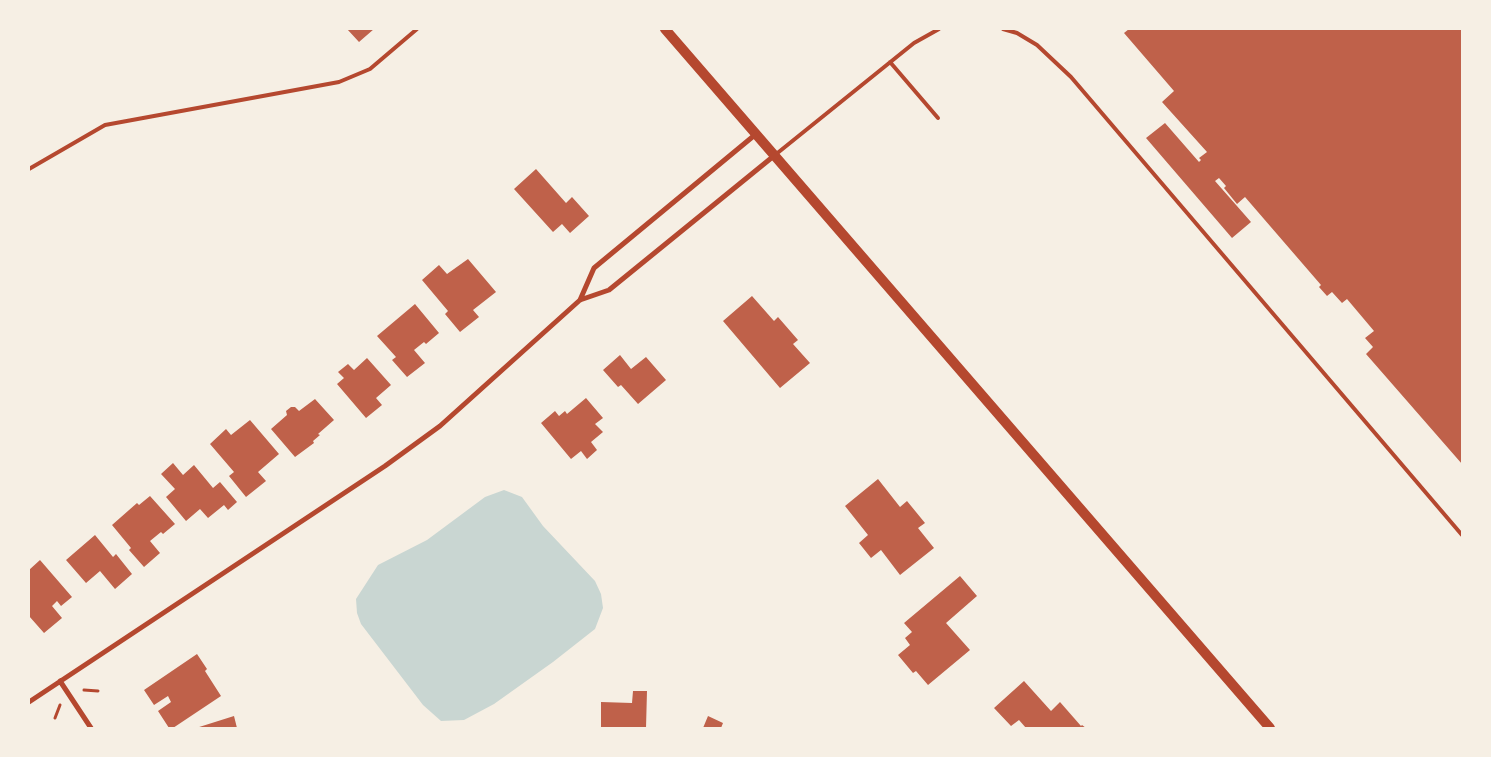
<!DOCTYPE html>
<html>
<head>
<meta charset="utf-8">
<style>
  body { margin:0 }
  #map { position:relative; width:1491px; height:757px; overflow:hidden; background:#f6efe4; font-family:"Space Grotesk",sans-serif }
  canvas { display:block }
  .frame { position:absolute; inset:0; border:30px solid #f6efe4; pointer-events:none }
</style>
</head>
<body>
<div id="map">
<canvas width="1491" height="757"></canvas>
<div class="frame"></div>
</div>
<script>
const ctx = document.querySelector('canvas').getContext('2d');
ctx.lineJoin = 'round';
function fill(path, color) {
  ctx.fillStyle = color;
  ctx.fill(path, 'evenodd');
}
function poly(rows) {
  const path = new Path2D();
  for (const r of rows) {
    path.moveTo(r[0], r[1]);
    for (let i = 2; i < r.length; i += 2) path.lineTo(r[i], r[i + 1]);
  }
  return path;
}
function stroke(path, color, width, dash) {
  ctx.strokeStyle = color;
  ctx.lineWidth = width;
  ctx.lineCap = dash ? 'butt' : 'round';
  ctx.setLineDash(dash || []);
  ctx.stroke(path);
}
fill(poly([
  [504,490,522,497,543,526,595,581,601,594,603,608,595,629,553,662,494,704,464,720,441,721,423,705,361,624,357,613,356,599,378,565,427,540,485,497]
]), '#c9d6d2');
fill(poly([
  [347,29,374,29,359,42],
  [1129,29,1462,29,1462,464,1366,354,1373,347,1365,338,1374,331,1347,299,1342,303,1332,292,1327,296,1319,287,1321,285,1245,197,1237,204,1224,188,1226,186,1219,178,1215,181,1251,222,1232,238,1146,138,1165,123,1199,162,1201,160,1199,158,1207,152,1162,102,1174,91,1124,33],
  [536,169,566,203,572,197,589,216,570,233,562,224,553,232,514,189],
  [468,259,496,292,473,310,479,317,460,332,445,314,448,311,422,280,439,265,447,274],
  [752,296,774,321,778,317,798,340,793,344,810,363,780,388,723,321],
  [415,304,439,333,426,344,424,342,414,350,425,363,407,377,392,360,396,357,377,336],
  [620,355,631,369,646,357,666,380,638,404,621,385,618,387,603,370],
  [367,358,391,385,376,398,382,405,366,418,337,384,344,378,338,372,348,364,354,370],
  [586,398,603,418,595,424,603,432,591,442,597,450,587,459,581,451,571,459,541,423,555,411,559,416,565,411,567,414],
  [315,399,334,420,318,434,320,435,313,441,314,443,295,457,271,429,287,415,286,411,291,407,295,407,299,411],
  [250,420,279,454,258,472,266,481,246,497,229,476,234,472,210,444,226,429,231,435],
  [173,463,183,475,194,465,213,488,220,482,237,502,228,510,224,505,208,518,200,509,186,521,166,497,175,489,161,474],
  [878,479,900,507,907,501,925,523,918,528,934,548,900,575,881,550,871,558,859,543,868,535,845,506],
  [150,496,175,524,163,534,161,532,150,541,160,553,144,567,129,550,131,548,112,525,137,503,139,505],
  [95,535,113,557,116,554,132,574,115,589,100,571,86,583,66,560],
  [40,560,72,597,61,606,57,601,52,606,62,618,44,633,29,616,29,570],
  [960,576,977,596,946,623,970,650,928,685,916,671,913,673,898,655,910,645,905,638,912,632,904,623],
  [197,654,207,669,205,671,221,696,173,728,169,728,158,711,171,702,168,696,154,705,144,690],
  [1024,681,1051,711,1060,702,1081,726,1082,725,1086,728,1026,728,1019,720,1011,726,994,708],
  [633,691,647,691,646,728,601,728,601,702,632,703],
  [234,716,237,728,196,728],
  [708,716,723,723,721,728,703,728]
]), '#bf614a');
stroke(poly([
  [84,690,98,691],
  [55,718,60,705]
]), '#b5482f', 3);
stroke(poly([
  [1003,29,1017,33,1037,45,1071,77,1462,535],
  [890,62,938,118],
  [775,155,914,43,939,29],
  [29,169,105,125,339,82,370,69,417,29]
]), '#b5482f', 4);
stroke(poly([
  [580,300,594,268,756,134],
  [60,681,91,728],
  [29,702,385,466,440,426,580,300,609,290,775,155]
]), '#b5482f', 5);
stroke(poly([
  [665,29,1270,728]
]), '#b5482f', 10);
</script>
</body>
</html>
